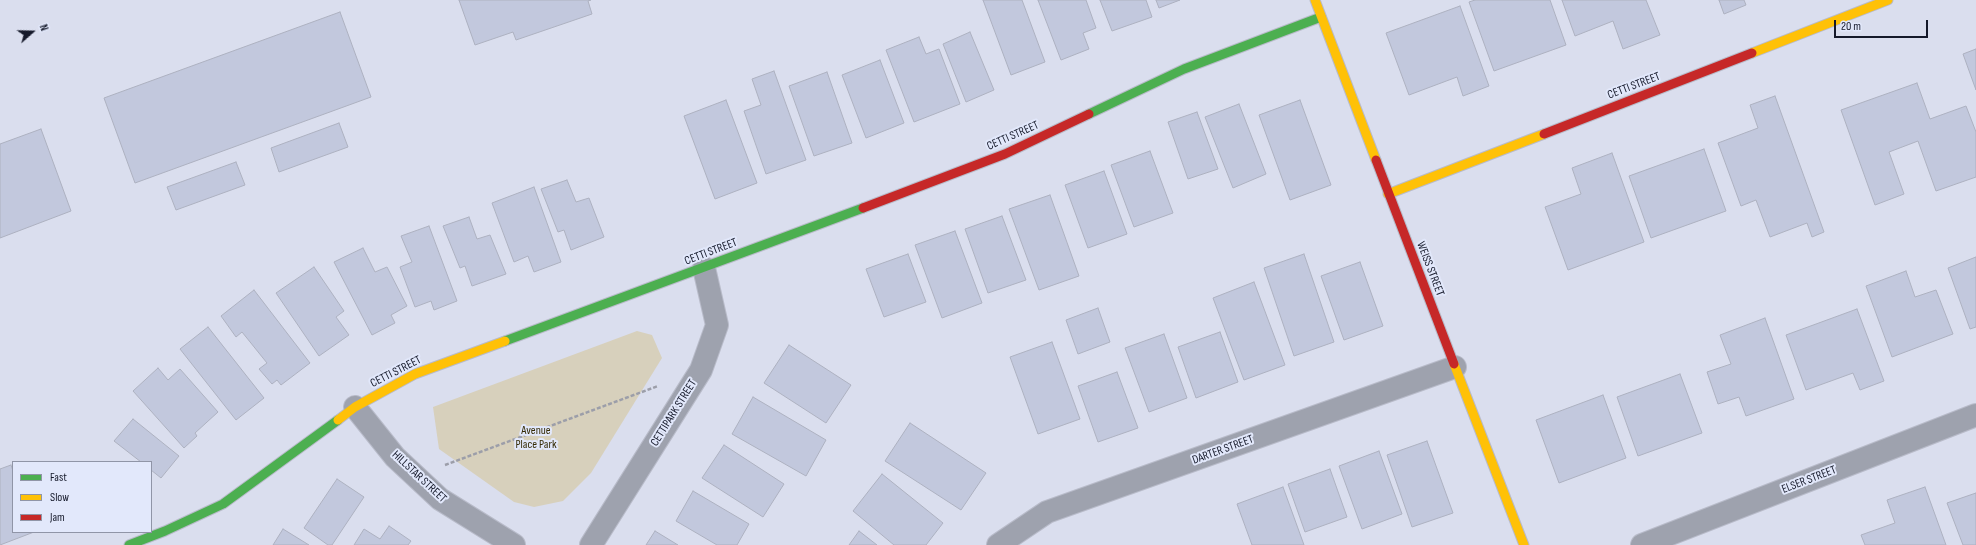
<!DOCTYPE html>
<html>
<head>
<meta charset="utf-8">
<style>
  body { margin:0 }
  #map { position:relative; width:1976px; height:545px; overflow:hidden; background:#dadeee; font-family:"Sofia Sans Condensed",sans-serif }
  canvas { display:block }
  .legend { position:absolute; left:12px; top:461px; width:140px; height:72px; box-sizing:border-box; background:#e2e8fb; border:1px solid #9095a7; margin:0; padding:5px 7px; list-style:none; font-size:12px; color:#15192a }
  .legend li { display:flex; align-items:center; gap:8px; height:20px }
  .legend b { width:20px; border:1px solid #9095a7 }
  .north { position:absolute; left:12px; top:12px; width:40px; height:40px; -webkit-text-stroke:3px #e2e8fb; paint-order:stroke; rotate:70deg; font-size:11px; font-weight:700; line-height:16px; text-align:center; color:#15192a }
  .north::after { content:''; display:block; margin:auto; width:14px; height:18px; background:#15192a; clip-path:polygon(50% 0,100% 100%,50% 72%,0 100%) }
  .scale { position:absolute; left:1834px; top:20px; width:94px; height:18px; box-sizing:border-box; border:2px solid #15192a; border-top:0; padding-left:5px; font-size:12px; line-height:14px; white-space:nowrap; color:#15192a; -webkit-text-stroke:3px #e2e8fb; paint-order:stroke }
</style>
</head>
<body>
<div id="map">
<canvas width="1976" height="545"></canvas>
<ul class="legend">
<li><b style="height:5px;background:#4caf50"></b>Fast</li>
<li><b style="height:5px;background:#ffc107"></b>Slow</li>
<li><b style="height:5px;background:#c62828"></b>Jam</li>
</ul>
<div class="north">N</div>
<div class="scale">20 m</div>
</div>
<script>
const ctx = document.querySelector('canvas').getContext('2d');
ctx.lineJoin = 'round';
function fill(path, color) {
  ctx.fillStyle = color;
  ctx.fill(path, 'evenodd');
}
function poly(rows) {
  const path = new Path2D();
  for (const r of rows) {
    path.moveTo(r[0], r[1]);
    for (let i = 2; i < r.length; i += 2) path.lineTo(r[i], r[i + 1]);
  }
  return path;
}
function stroke(path, color, width, dash) {
  ctx.strokeStyle = color;
  ctx.lineWidth = width;
  ctx.lineCap = dash ? 'butt' : 'round';
  ctx.setLineDash(dash || []);
  ctx.stroke(path);
}
function write(font, color, halo, rows, align = 'center') {
  ctx.font = font + ' "Sofia Sans Condensed",sans-serif';
  ctx.lineWidth = 4;
  ctx.setLineDash([]);
  ctx.textBaseline = 'middle';
  ctx.strokeStyle = halo;
  ctx.fillStyle = color;
  for (const [text, x, y, turn = 0] of rows) {
    ctx.save();
    ctx.translate(x, y);
    ctx.rotate((+turn || 0) * Math.PI / 180);
    ctx.textAlign = isNaN(turn) ? turn : align;
    if (halo) ctx.strokeText(text, 0, 0);
    ctx.fillText(text, 0, 0);
    ctx.restore();
  }
}
fill(poly([
  [637,331,652,335,662,358,591,473,563,501,534,507,514,502,439,449,433,407]
]), '#d7d0bc');
const building = poly([
  [459,0,591,0,588,1,592,14,516,40,513,32,475,45,459,0],
  [983,0,1022,0,1045,62,1011,75,983,0],
  [1038,0,1086,0,1096,28,1083,33,1089,49,1061,60,1038,0],
  [1100,0,1146,0,1152,17,1112,31,1100,0],
  [1156,0,1180,0,1159,8,1156,0],
  [1475,0,1550,0,1566,45,1494,71,1469,2,1475,0],
  [1562,0,1646,0,1660,35,1623,49,1613,21,1575,36,1562,0],
  [1719,0,1744,0,1746,5,1724,14,1719,0],
  [1460,6,1489,86,1463,96,1457,77,1409,95,1386,33,1460,6],
  [340,12,371,97,135,183,104,98,340,12],
  [970,32,994,90,966,102,943,44,970,32],
  [919,37,926,54,939,49,960,104,914,122,886,50,919,37],
  [1976,49,1976,90,1963,54,1976,49],
  [880,60,904,123,866,138,842,75,880,60],
  [774,71,806,160,766,174,744,111,761,105,752,79,774,71],
  [827,72,852,143,814,156,789,86,827,72],
  [1917,83,1930,119,1966,106,1976,132,1976,177,1936,191,1918,141,1889,152,1904,194,1875,205,1841,110,1917,83],
  [1775,96,1824,232,1812,237,1807,223,1770,237,1756,200,1741,206,1718,143,1758,128,1750,105,1775,96],
  [726,100,757,183,715,199,684,116,726,100],
  [1300,100,1331,185,1290,200,1259,115,1300,100],
  [1239,104,1266,174,1233,188,1205,117,1239,104],
  [1197,112,1218,169,1188,179,1168,122,1197,112],
  [339,123,348,147,279,172,271,148,339,123],
  [41,129,71,211,0,238,0,144,41,129],
  [1704,149,1726,211,1651,238,1629,176,1704,149],
  [1150,151,1173,213,1134,227,1111,165,1150,151],
  [1612,153,1644,242,1568,270,1545,207,1581,194,1572,168,1612,153],
  [236,162,245,185,176,210,167,187,236,162],
  [1104,171,1127,234,1088,248,1065,185,1104,171],
  [567,180,576,202,589,198,604,237,571,250,564,230,558,232,541,189,567,180],
  [534,187,561,262,534,272,528,256,514,262,492,203,534,187],
  [1050,195,1079,276,1039,290,1009,209,1050,195],
  [1002,216,1026,280,988,293,965,229,1002,216],
  [469,217,477,239,490,235,506,274,472,286,465,266,460,268,443,226,469,217],
  [429,226,457,301,434,310,431,301,415,307,400,267,412,262,401,236,429,226],
  [955,231,982,303,942,318,915,245,955,231],
  [363,248,375,272,387,267,407,306,391,315,395,323,372,335,334,262,363,248],
  [908,254,926,302,884,317,866,269,908,254],
  [1304,254,1334,342,1294,356,1264,268,1304,254],
  [1976,257,1976,327,1970,329,1948,268,1976,257],
  [1360,262,1383,326,1344,340,1321,276,1360,262],
  [314,267,344,311,336,317,349,335,319,356,276,293,314,267],
  [1906,271,1915,297,1936,290,1953,334,1892,357,1866,286,1906,271],
  [1254,282,1285,365,1244,380,1213,298,1254,282],
  [254,290,310,363,281,385,277,380,272,384,259,369,267,363,242,332,236,337,221,316,254,290],
  [1098,308,1110,342,1078,354,1066,320,1098,308],
  [1857,309,1884,381,1860,390,1853,373,1806,390,1786,335,1857,309],
  [1765,318,1794,399,1746,416,1739,397,1718,404,1707,372,1731,364,1720,335,1765,318],
  [208,327,264,398,236,420,180,349,208,327],
  [1220,332,1238,382,1196,398,1178,347,1220,332],
  [1164,334,1187,398,1149,412,1125,348,1164,334],
  [1052,342,1080,419,1038,434,1010,357,1052,342],
  [789,345,851,385,826,423,764,383,789,345],
  [158,368,168,380,180,369,218,412,195,433,197,436,184,448,133,391,158,368],
  [1117,372,1138,428,1098,442,1078,386,1117,372],
  [1680,374,1702,433,1638,456,1617,397,1680,374],
  [1603,395,1626,458,1559,483,1536,420,1603,395],
  [753,397,826,440,806,476,732,434,753,397],
  [133,419,179,456,161,478,151,470,151,462,141,462,114,441,133,419],
  [910,423,986,473,961,510,885,461,910,423],
  [1427,441,1453,513,1412,527,1387,455,1427,441],
  [724,445,784,484,763,517,702,478,724,445],
  [1379,451,1402,514,1362,529,1339,466,1379,451],
  [11,465,13,471,13,532,34,532,0,545,0,469,11,465],
  [1330,469,1347,517,1305,532,1288,484,1330,469],
  [882,474,943,523,926,545,894,545,853,511,882,474],
  [337,479,364,497,332,545,328,545,304,528,337,479],
  [1283,487,1304,545,1252,545,1237,504,1283,487],
  [1925,487,1946,545,1865,545,1861,535,1895,523,1887,500,1925,487],
  [693,491,749,524,737,545,717,545,676,521,693,491],
  [1976,493,1976,545,1963,545,1947,503,1976,493],
  [389,526,411,541,408,545,354,545,364,529,380,539,389,526],
  [283,529,309,545,273,545,283,529],
  [655,531,678,545,646,545,655,531],
  [859,531,877,545,849,545,859,531]
]);
fill(building, '#c2c8dd');
stroke(building, '#adb1c0', 1);
const street = poly([
  [355,407,395,457,440,499,514,545],
  [591,545,701,370,717,325,704,268],
  [998,545,1047,512,1455,367],
  [1642,545,1976,415]
]);
const fast = poly([
  [1089,114,1184,69,1321,17],
  [505,341,863,208],
  [129,545,165,531,223,504,338,420]
]);
const slow = poly([
  [1315,0,1376,160],
  [1752,53,1888,0],
  [1388,194,1544,134],
  [1454,364,1524,545],
  [338,420,355,407,415,374,505,341]
]);
const jam = poly([
  [1544,134,1752,53],
  [1376,160,1454,364],
  [863,208,1005,154,1089,114]
]);
stroke(street, '#b8bbc9', 24);
stroke(fast, '#b8bbc9', 11);
stroke(slow, '#b8bbc9', 11);
stroke(jam, '#b8bbc9', 11);
stroke(poly([
  [445,465,658,386]
]), '#9c9ea9', 2.5, [4, 2]);
stroke(street, '#9ea2ae', 22);
stroke(fast, '#4caf50', 9);
stroke(slow, '#ffc107', 9);
stroke(jam, '#c62828', 9);
write('12px', '#15192a', '#e2e8fb', [
  ["CETTI STREET",1634,86,-21],
  ["CETTI STREET",1013,136,-24],
  ["CETTI STREET",711,252,-21],
  ["WEISS STREET",1430,269,69],
  ["CETTI STREET",396,372,-27],
  ["CETTIPARK STREET",674,413,-58],
  ["DARTER STREET",1223,450,-20],
  ["HILLSTAR STREET",419,477,43],
  ["ELSER STREET",1809,480,-21]
]);
write('12px', '#352b05', '#e2e8fb', [
  ["Avenue",536,431],
  ["Place Park",536,445]
]);
</script>
</body>
</html>
